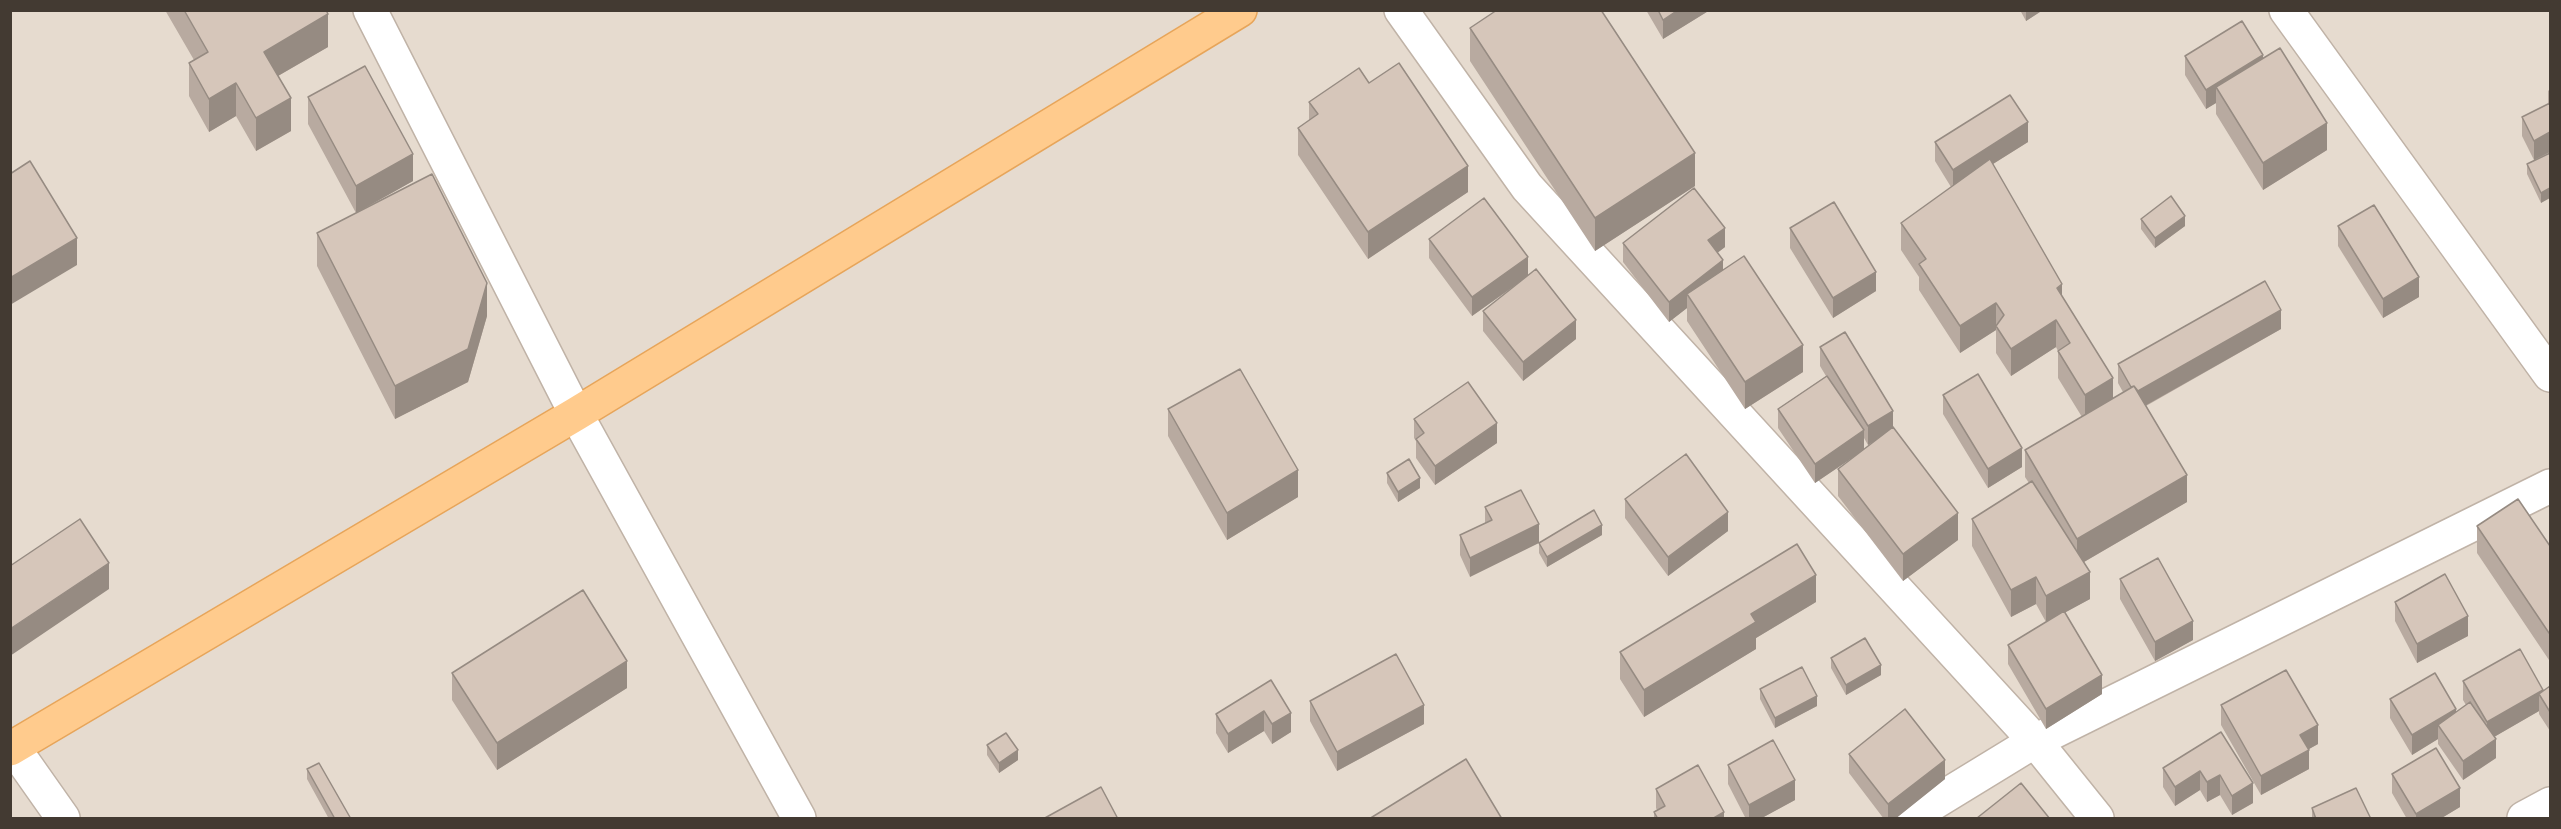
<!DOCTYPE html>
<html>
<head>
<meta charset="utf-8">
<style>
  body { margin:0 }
  #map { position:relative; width:2561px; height:829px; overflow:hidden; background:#f2eae1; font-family:"Sofia Sans Condensed",sans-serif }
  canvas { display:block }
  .frame { position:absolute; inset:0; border:12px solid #433a32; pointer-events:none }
</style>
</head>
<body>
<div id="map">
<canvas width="2561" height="829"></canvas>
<div class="frame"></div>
</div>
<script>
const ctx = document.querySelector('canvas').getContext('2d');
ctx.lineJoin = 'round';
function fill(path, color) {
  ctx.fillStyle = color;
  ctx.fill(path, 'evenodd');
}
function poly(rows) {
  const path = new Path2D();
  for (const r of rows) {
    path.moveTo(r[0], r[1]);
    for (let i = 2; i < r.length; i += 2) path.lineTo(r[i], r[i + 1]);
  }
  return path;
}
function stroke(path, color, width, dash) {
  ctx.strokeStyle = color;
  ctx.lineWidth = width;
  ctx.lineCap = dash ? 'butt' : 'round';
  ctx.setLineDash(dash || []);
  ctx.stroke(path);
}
fill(poly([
  [11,11,2550,11,2550,818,11,818]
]), '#e6dbcf');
const minor = poly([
  [370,10,576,414,799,818],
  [1401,10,1527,187,2035,741,2097,818],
  [2286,10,2550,375],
  [13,747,63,818],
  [1909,818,2035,741,2550,486],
  [2524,818,2550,804]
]);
const primary = poly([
  [10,749,576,414,1240,10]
]);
stroke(minor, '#c0b3a7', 36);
stroke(primary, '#e7a55a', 36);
stroke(minor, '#fff', 33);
stroke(primary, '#ffcb8d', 33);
fill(poly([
  [165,10,326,10,328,47,278,76,291,131,256,151,236,116,209,132,189,96,189,63,194,60],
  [1646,10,1710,10,1663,39],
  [2020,10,2043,10,2026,21],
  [1470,28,1695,186,1595,251,1470,61],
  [2185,56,2263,58,2327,150,2263,190,2216,114,2216,103,2206,109,2185,75],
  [1369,83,1468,192,1368,259,1298,155,1298,128,1309,120,1309,102],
  [2550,89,2550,152,2534,160,2522,136,2522,117,2548,104,2548,91],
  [308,97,413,181,358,212,487,316,468,382,395,419,317,266,317,233,356,213,308,124],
  [1935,142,2028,142,1993,164,2062,297,2113,398,2123,392,2118,383,2118,364,2281,329,2146,406,2187,502,2084,562,2090,599,2065,612,2102,694,2046,729,2008,664,2008,645,2046,622,2036,604,2011,617,1972,546,1972,519,2029,483,2025,477,2025,450,2082,417,2058,378,2058,351,2056,347,2011,376,1996,353,1996,330,1960,353,1919,290,1919,277,1901,250,1901,223,1951,187,1935,161],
  [2550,153,2541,203,2527,174,2527,164],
  [2141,219,2185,226,2155,248,2141,229],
  [2338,226,2419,297,2383,318,2338,246],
  [1790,228,1876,291,1833,318,1790,248],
  [1429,239,1528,276,1576,339,1523,381,1483,331,1483,311,1526,278,1472,316,1429,258],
  [1623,243,1725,247,1717,253,1723,270,1803,372,1745,409,1687,321,1687,308,1669,322,1623,262],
  [1820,347,1893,428,1958,540,1903,581,1838,496,1838,469,1863,450,1815,483,1778,428,1778,409,1826,376,1820,366],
  [1864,438,1868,445,1877,440,1864,450],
  [1943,395,2022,467,1988,488,1943,414],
  [1168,409,1298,497,1227,540,1168,436],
  [1414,419,1497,443,1435,485,1416,458,1416,441,1414,438],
  [1387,473,1420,488,1398,502,1387,483],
  [1521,490,1470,577,1460,555,1460,535,1485,523,1485,507],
  [1625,499,1728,531,1668,576,1625,518],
  [2477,526,2550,546,2549,660,2477,553],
  [1602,535,1547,567,1539,553,1539,543],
  [2120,579,2193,640,2155,661,2120,599],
  [1816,602,1756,638,1756,649,1644,717,1620,679,1620,652],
  [2395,602,2468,636,2417,663,2395,621],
  [1831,658,1881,675,1846,695,1831,668],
  [452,673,627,688,497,770,452,700],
  [1271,680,1291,732,1272,744,1264,731,1228,753,1216,733,1216,714],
  [2463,681,2543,692,2550,687,2550,731,2539,714,2539,711,2494,737,2496,758,2463,780,2438,744,2438,739,2412,755,2390,718,2390,699,2456,712,2466,705,2463,700],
  [1760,689,1817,706,1775,728,1760,699],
  [1310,701,1424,724,1337,771,1310,721],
  [2221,705,2318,744,2309,749,2309,769,2261,795,2221,725],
  [2221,732,2253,803,2232,815,2220,795,2207,802,2200,790,2175,806,2163,787,2163,768],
  [987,745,1018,760,999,773,987,755],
  [1849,754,1945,779,1895,819,1884,819,1849,773],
  [1728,765,1795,800,1760,819,1746,819,1728,784],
  [307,769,351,819,329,819,307,779],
  [2392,774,2460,807,2440,819,2407,819,2392,793],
  [1656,789,1724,819,1654,819,1654,812,1657,810,1656,808],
  [2312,808,2371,819,2312,819]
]), '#b8aaa0');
fill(poly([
  [1678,10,1710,10,1663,39,1663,20],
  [2026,10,2043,10,2026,21],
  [328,14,328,47,264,84,264,52],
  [2263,55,2263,74,2216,87,2216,103,2206,109,2206,90],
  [236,83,236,116,209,132,209,99],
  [291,98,291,131,256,151,256,118],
  [2028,122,2028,142,1953,189,1953,170],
  [2327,123,2327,150,2263,190,2263,163],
  [2550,132,2550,152,2534,160,2534,141],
  [1695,153,1695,186,1595,251,1595,218],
  [413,154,413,181,356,213,356,186],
  [1468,166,1468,192,1368,259,1368,232],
  [2550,188,2550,198,2541,203,2541,193],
  [2185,216,2185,226,2155,248,2155,238],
  [1725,228,1725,247,1708,260,1708,240],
  [77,238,77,265,10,305,10,278],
  [1528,257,1528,276,1472,316,1472,297],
  [1723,260,1723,280,1687,294,1687,308,1669,322,1669,302],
  [1876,272,1876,291,1833,318,1833,298],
  [2419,277,2419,297,2383,318,2383,299],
  [487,283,487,316,468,382,395,419,395,386],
  [2062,284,2062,311,2057,288],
  [1996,303,1996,330,1960,353,1960,326],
  [2281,310,2281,329,2134,412,2134,393],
  [1576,320,1576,339,1523,381,1523,362],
  [2056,320,2056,347,2011,376,2011,349],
  [1803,345,1803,372,1745,409,1745,382],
  [2113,378,2113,405,2085,422,2085,395],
  [1893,411,1893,430,1868,445,1868,426],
  [1497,423,1497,443,1435,485,1435,466],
  [1864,430,1864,450,1815,483,1815,464],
  [2022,448,2022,467,1988,488,1988,469],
  [1298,470,1298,497,1227,540,1227,513],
  [2187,475,2187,502,2077,566,2077,539],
  [1420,478,1420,488,1398,502,1398,492],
  [1728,512,1728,531,1668,576,1668,557],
  [1958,513,1958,540,1903,581,1903,554],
  [1539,524,1539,543,1470,577,1470,558],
  [1602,525,1602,535,1547,567,1547,557],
  [109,563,109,589,10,656,10,629],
  [2090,572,2090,599,2046,623,2046,596],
  [1816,575,1816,602,1756,638,1756,649,1644,717,1644,690,1751,614],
  [2036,577,2036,604,2011,617,2011,590],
  [2468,616,2468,636,2417,663,2417,644],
  [2193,621,2193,640,2155,661,2155,642],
  [2550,632,2550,659,2549,660,2549,633],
  [627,661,627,688,497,770,497,743],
  [1881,665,1881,675,1846,695,1846,685],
  [2102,675,2102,694,2046,729,2046,709],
  [2543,690,2543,700,2539,694,2539,711,2487,741,2487,722],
  [1817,696,1817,706,1775,728,1775,718],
  [1424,705,1424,724,1337,771,1337,752],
  [2456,709,2456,729,2438,725,2438,739,2412,755,2412,735],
  [1264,711,1264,731,1228,753,1228,734],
  [1291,713,1291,732,1272,744,1272,724],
  [2318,725,2318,744,2300,754,2300,735],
  [2496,739,2496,758,2463,780,2463,761],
  [1018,750,1018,760,999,773,999,763],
  [2309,750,2309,769,2261,795,2261,776],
  [1945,760,1945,779,1895,819,1888,819,1888,804],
  [2200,771,2200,790,2175,806,2175,787],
  [2220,775,2220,795,2207,802,2207,782],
  [1795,780,1795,800,1760,819,1749,819,1749,805],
  [2253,783,2253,803,2232,815,2232,796],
  [2460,788,2460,807,2440,819,2416,819,2416,814],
  [1724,812,1724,819,1712,819]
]), '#968b82');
const building = poly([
  [184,10,326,10,328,14,264,52,291,98,256,118,236,83,209,99,189,63,208,52,184,10],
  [1497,10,1601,10,1695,153,1595,218,1470,28,1497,10],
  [1658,10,1678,10,1663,20,1658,10],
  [2242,21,2263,55,2206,90,2185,56,2242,21],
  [2280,48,2327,123,2263,163,2216,87,2280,48],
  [1399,63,1468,166,1368,232,1298,128,1318,114,1309,102,1359,68,1369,83,1399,63],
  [365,66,413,154,356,186,308,97,365,66],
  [2010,95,2028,122,1953,170,1935,142,2010,95],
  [2550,103,2550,132,2534,141,2522,117,2550,103],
  [2550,153,2550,188,2541,193,2527,164,2550,153],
  [1990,159,2062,284,2057,288,2113,378,2085,395,2058,351,2070,343,2056,320,2011,349,1996,326,2004,315,1996,303,1960,326,1919,264,1926,259,1901,223,1990,159],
  [30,161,77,238,10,278,10,174,30,161],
  [432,174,487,283,468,349,395,386,317,233,432,174],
  [1694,188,1725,228,1708,240,1723,260,1669,302,1623,243,1694,188],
  [2171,196,2185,216,2155,238,2141,219,2171,196],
  [1484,198,1528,257,1472,297,1429,239,1484,198],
  [1834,202,1876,272,1833,298,1790,228,1834,202],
  [2374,205,2419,277,2383,299,2338,226,2374,205],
  [1744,256,1803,345,1745,382,1687,294,1744,256],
  [1536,269,1576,320,1523,362,1483,311,1536,269],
  [2265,281,2281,310,2138,391,2134,386,2131,387,2118,364,2265,281],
  [1845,332,1893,411,1868,426,1820,347,1845,332],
  [1240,369,1298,470,1227,513,1168,409,1240,369],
  [1978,374,2022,448,1988,469,1943,395,1978,374],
  [1827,376,1864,430,1815,464,1778,409,1827,376],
  [1468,382,1497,423,1435,466,1416,439,1424,433,1414,419,1468,382],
  [2134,386,2187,475,2077,539,2025,450,2134,386],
  [1893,427,1958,513,1903,554,1838,469,1893,427],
  [1686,454,1728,512,1668,557,1625,499,1686,454],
  [1409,459,1420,478,1398,492,1387,473,1409,459],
  [2032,481,2090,572,2046,596,2036,577,2011,590,1972,519,2032,481],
  [1521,490,1539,524,1470,558,1460,535,1492,520,1485,507,1521,490],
  [2518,499,2550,546,2550,632,2549,633,2477,526,2518,499],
  [1594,510,1602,525,1547,557,1539,543,1594,510],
  [80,519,109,563,10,629,10,566,80,519],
  [1797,544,1816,575,1751,614,1756,622,1644,690,1620,652,1797,544],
  [2158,558,2193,621,2155,642,2120,579,2158,558],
  [2445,574,2468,616,2417,644,2395,602,2445,574],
  [583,590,627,661,497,743,452,673,583,590],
  [2064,611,2102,675,2046,709,2008,645,2064,611],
  [1865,638,1881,665,1846,685,1831,658,1865,638],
  [2520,649,2543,690,2487,722,2463,681,2520,649],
  [1396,654,1424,705,1337,752,1310,701,1396,654],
  [1802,667,1817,696,1775,718,1760,689,1802,667],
  [2286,670,2318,725,2300,735,2309,750,2261,776,2221,705,2286,670],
  [2435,673,2456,709,2412,735,2390,699,2435,673],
  [1271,680,1291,713,1272,724,1264,711,1228,734,1216,714,1271,680],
  [2550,686,2550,712,2539,694,2550,686],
  [2470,702,2496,739,2463,761,2438,725,2470,702],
  [1905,709,1945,760,1888,804,1849,754,1905,709],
  [2221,732,2253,783,2232,796,2220,775,2207,782,2200,771,2175,787,2163,768,2221,732],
  [1006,733,1018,750,999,763,987,745,1006,733],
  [1773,740,1795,780,1749,805,1728,765,1773,740],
  [2436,748,2460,788,2416,814,2392,774,2436,748],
  [1466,759,1502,819,1369,819,1466,759],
  [319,763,351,819,335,819,307,769,319,763],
  [1698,765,1724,812,1712,819,1658,819,1654,812,1665,806,1656,789,1698,765],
  [2021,783,2050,819,1977,819,1977,818,2021,783],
  [1101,787,1118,819,1043,819,1101,787],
  [2356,788,2371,819,2316,819,2312,808,2356,788]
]);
fill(building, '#d6c6ba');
stroke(building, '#968b82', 1.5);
</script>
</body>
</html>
